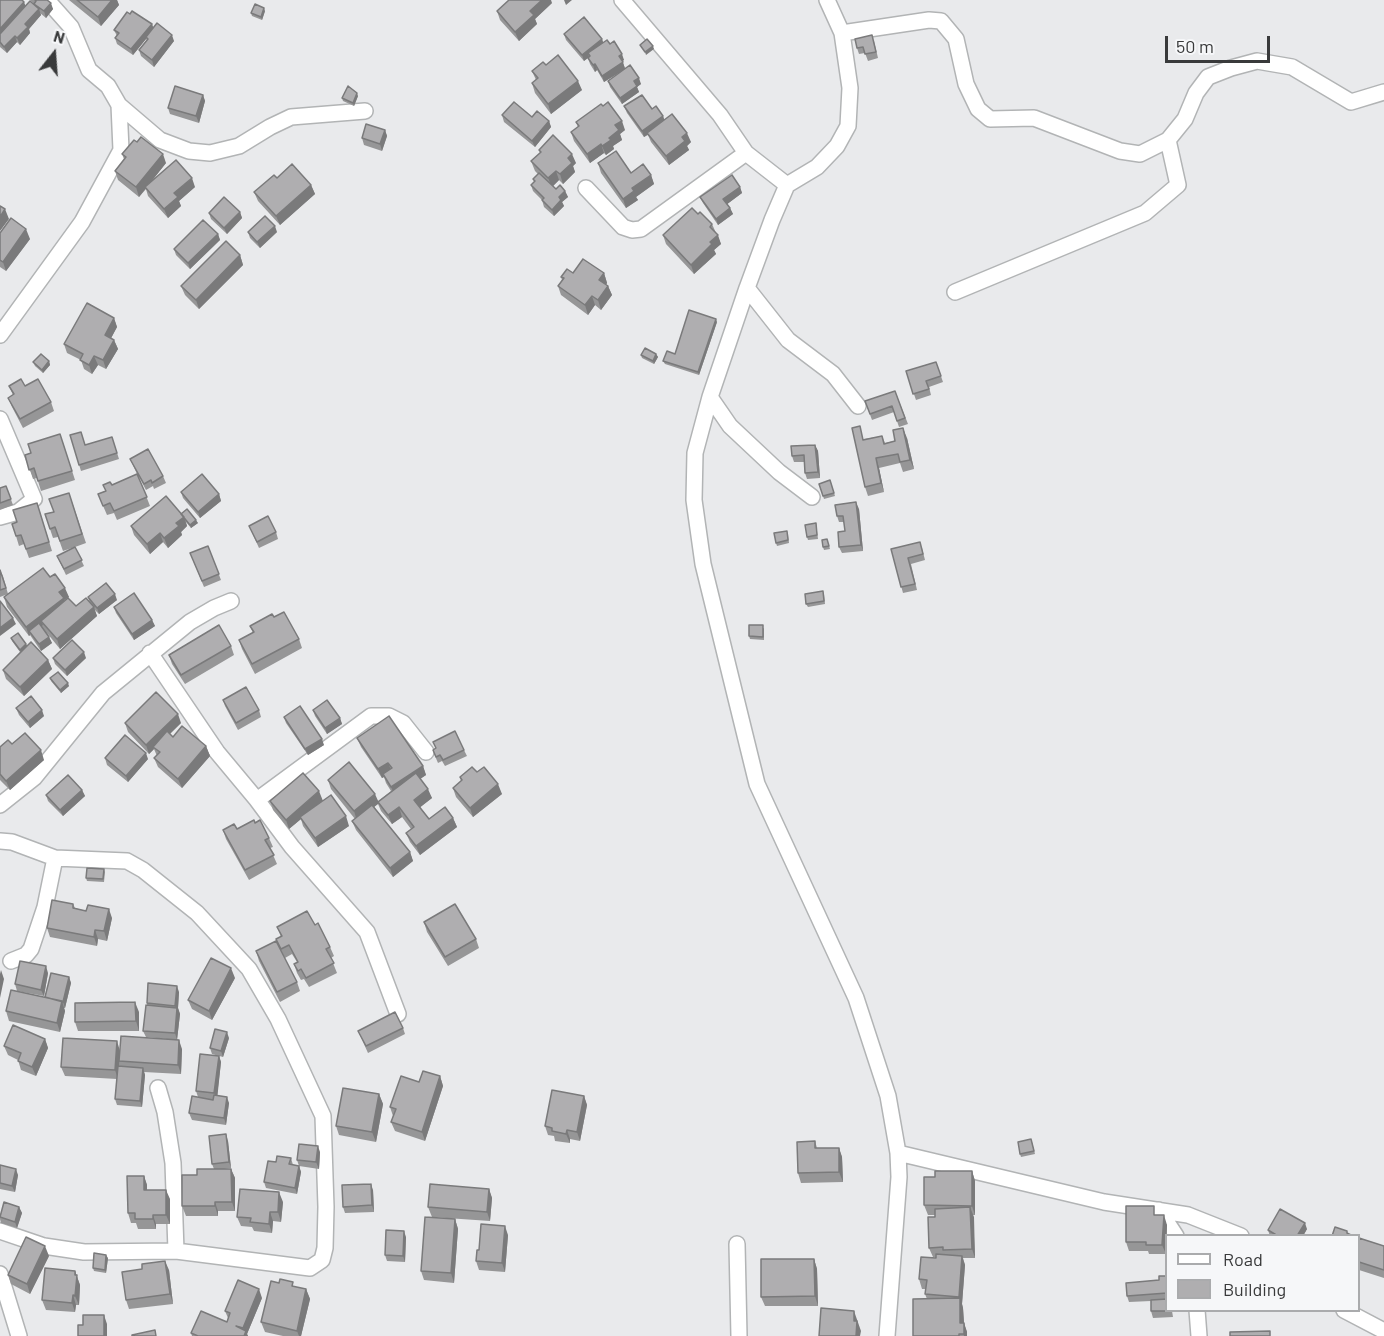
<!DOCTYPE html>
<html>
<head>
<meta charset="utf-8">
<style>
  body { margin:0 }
  #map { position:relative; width:1384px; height:1336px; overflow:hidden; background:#e9eaec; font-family:Barlow,sans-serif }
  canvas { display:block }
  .legend { position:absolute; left:1165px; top:1234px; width:195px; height:78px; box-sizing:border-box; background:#f6f7f9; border:2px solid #aaabad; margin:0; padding:8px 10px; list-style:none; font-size:18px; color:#393a3b }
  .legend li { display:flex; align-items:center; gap:12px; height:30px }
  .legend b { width:30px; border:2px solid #aaabad }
  .north { position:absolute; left:24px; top:24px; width:60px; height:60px; -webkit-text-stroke:4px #f6f7f9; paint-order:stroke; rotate:17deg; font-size:16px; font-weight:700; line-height:24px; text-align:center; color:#393a3b }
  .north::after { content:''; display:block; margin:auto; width:21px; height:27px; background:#393a3b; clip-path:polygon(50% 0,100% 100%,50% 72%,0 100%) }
  .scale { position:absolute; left:1165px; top:36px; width:105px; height:27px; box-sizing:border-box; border:3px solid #393a3b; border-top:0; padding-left:8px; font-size:18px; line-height:21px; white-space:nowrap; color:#393a3b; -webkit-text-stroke:4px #f6f7f9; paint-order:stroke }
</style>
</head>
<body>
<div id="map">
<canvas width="1384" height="1336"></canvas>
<ul class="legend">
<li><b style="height:8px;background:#fff"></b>Road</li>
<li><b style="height:16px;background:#afaeb0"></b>Building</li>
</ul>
<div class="north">N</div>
<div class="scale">50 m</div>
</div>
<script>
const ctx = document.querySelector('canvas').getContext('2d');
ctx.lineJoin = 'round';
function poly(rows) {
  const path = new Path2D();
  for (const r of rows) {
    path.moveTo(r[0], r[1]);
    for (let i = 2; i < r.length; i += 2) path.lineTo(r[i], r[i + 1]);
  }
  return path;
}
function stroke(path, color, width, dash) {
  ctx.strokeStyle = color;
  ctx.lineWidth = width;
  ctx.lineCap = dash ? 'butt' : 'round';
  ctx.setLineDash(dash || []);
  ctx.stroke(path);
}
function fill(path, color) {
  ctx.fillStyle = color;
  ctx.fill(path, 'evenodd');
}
const minor = poly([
  [622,0,720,115,746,153,787,185],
  [842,33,929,20,941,21,956,39,966,84,978,109,990,119,1034,118,1120,151,1140,154,1168,140,1185,119,1196,93,1208,77,1231,68,1257,61,1292,67,1351,102,1384,92],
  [119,105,160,140,189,151,210,153,239,146,270,127,291,117,365,111],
  [586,188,623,227,632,230,641,229,746,153],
  [747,288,788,340,833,374,858,406],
  [955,292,1145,213,1178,185,1168,140],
  [0,335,82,222,121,150,119,105,108,86,89,70,71,27,47,0],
  [710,397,695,453,694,500,703,564,757,784,856,998,888,1096,898,1153],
  [0,419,34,499,18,512,0,517],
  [812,497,779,472,730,426,710,397,747,288,772,220,787,185,817,167,837,146,848,126,850,88,842,33,827,0],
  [150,653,217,752,257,800,292,847,367,932,398,1014],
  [257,800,371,716,389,716,403,723,426,752],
  [0,805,34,778,103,693,190,622,214,608,231,601],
  [0,841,12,842,55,858,127,861,143,870,197,913,249,969,278,1019,323,1116,326,1207,325,1248,322,1260,310,1268,176,1251,84,1252,44,1246,0,1231],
  [11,961,26,955,31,949,45,907,55,858],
  [158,1088,165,1112,173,1163,176,1251],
  [1159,1210,1176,1236],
  [737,1244,739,1336],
  [0,1274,19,1336],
  [1197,1310,1199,1336],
  [1344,1310,1384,1331],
  [887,1336,899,1177,898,1153,1104,1202,1188,1215,1241,1236]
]);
stroke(minor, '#b2b4b5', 18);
stroke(minor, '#fff', 15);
fill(poly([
  [0,0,26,6,35,6,34,4,30,0,47,0,53,9,46,18,40,13,41,15,29,29,30,33,20,45,17,42,7,53,0,47],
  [69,0,117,0,119,5,101,26],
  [552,3,535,19,537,24,519,41,500,20,497,11],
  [265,11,262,20,252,16,251,13],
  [130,14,152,24,153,28,174,41,154,67,141,56,139,50,147,40,146,39,133,55,117,44,115,38,117,36,114,30],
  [564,34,602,39,603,43,610,44,624,60,622,61,625,68,641,84,637,87,639,92,622,104,610,87,608,81,622,71,604,82,597,70,595,72,590,64,588,58,584,61,566,40],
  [874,41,878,58,868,61,865,53,859,54,857,48],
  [546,65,582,90,551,114,535,93,532,83,536,80,532,71],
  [203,95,205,101,199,123,170,114,168,108],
  [358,96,354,106,343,101,342,98],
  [624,106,652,109,663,116,664,119,691,142,687,146,689,150,669,165,651,142,648,135,644,137,627,113],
  [502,115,549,121,551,127,535,147,504,122],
  [576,122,625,130,620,134,622,140,613,146,614,149,606,155,604,153,590,163,574,141,571,132,578,127],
  [385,130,387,136,382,151,364,145,362,138],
  [539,150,576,163,573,166,575,172,563,184,559,180,553,186,556,189,565,191,568,197,562,202,564,206,554,216,544,207,542,200,533,191,531,185,534,182,533,179,538,174,535,171,531,161,540,153],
  [122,154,166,163,151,182,195,187,179,201,181,206,168,218,148,196,146,189,139,197,118,180,115,171,124,159],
  [598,163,631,173,651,175,654,184,636,197,638,200,626,208,601,173],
  [277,178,311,185,315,194,280,225,258,201,254,192],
  [740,187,742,193,727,204,730,208,733,214,718,225,703,203,700,197],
  [240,212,242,218,227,234,211,219,209,213],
  [698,214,712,224,721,244,714,250,716,254,694,274,666,244,663,235],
  [248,232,277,232,260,248,250,238],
  [0,233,30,239,6,271,0,267],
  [218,234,220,240,190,269,176,255,174,249],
  [240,255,243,265,199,309,185,295,181,286],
  [573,273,604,273,607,283,606,285,608,286,612,295,601,310,595,305,588,315,561,295,558,286,562,280,561,277],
  [114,318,117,327,111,338,114,340,118,349,106,369,98,365,92,374,84,369,81,360,67,353,64,344],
  [717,322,699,375,665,364,663,361,675,354],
  [656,354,658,357,654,364,642,358,641,355],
  [49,361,50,365,43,373,35,366,33,362],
  [936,362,943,382,929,387,931,395,916,400,906,371],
  [9,386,51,402,54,411,23,428,12,407,8,398,13,395],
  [895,391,908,424,899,427,894,412,872,420,865,401],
  [70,435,86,445,112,437,119,459,81,471],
  [864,435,864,439,882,436,885,443,907,438,914,469,903,472,900,463,879,468,884,492,868,496,865,487],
  [63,443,75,480,41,491,37,478,33,479,25,455],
  [815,445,818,451,820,478,807,479,805,473,804,462,794,462,792,456],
  [130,459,163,476,166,483,154,489,153,486,146,490,138,475,150,506,117,520,114,513,107,515,98,494,105,491,112,485,137,474],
  [830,480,835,496,824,499,819,484],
  [6,486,13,505,0,510,0,488],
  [181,492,219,494,221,501,200,518,183,498],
  [69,493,86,543,75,547,84,566,66,575,57,556,75,547,63,551,58,537,53,538,45,514,54,512],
  [859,509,863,551,842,553,839,547,845,531,844,522,839,522,837,516],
  [40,512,52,551,29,558,24,544,19,546,16,536],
  [181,514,198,523,191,528,186,522,187,526,181,532,182,535,168,548,163,542,150,554,134,535,131,526],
  [816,523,818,539,808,540,807,537],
  [249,526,276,532,278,539,259,548],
  [788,534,789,543,777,546,776,543],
  [827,539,830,549,824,550,823,547],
  [208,546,221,580,204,587,190,553],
  [922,548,925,560,911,564,917,590,903,593,891,549],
  [0,570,3,576,8,594,50,577,69,597,65,601,76,606,90,603,88,597,117,600,99,614,94,609,97,616,60,649,47,633,52,643,41,651,30,635,29,636,7,607,4,597,8,594,0,597],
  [824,594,825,604,808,607,806,604],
  [114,607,152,620,155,626,134,640,116,613],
  [250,626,299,639,302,648,255,674,242,649,239,640,253,633],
  [764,628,764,640,750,639,749,636],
  [11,638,27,646,48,660,52,669,24,696,6,679,3,670,20,652,12,641],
  [231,646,234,655,185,684,172,664,169,655],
  [53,658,86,658,67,676,55,664],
  [50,678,69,686,61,693,51,681],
  [223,700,259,710,261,717,238,730,225,706],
  [16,708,44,716,30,728,19,715],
  [313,710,340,718,342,724,327,734,315,716],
  [284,717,324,745,308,755,286,723],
  [125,723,181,723,170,734,173,737,206,746,210,756,182,788,158,767,154,758,157,756,154,749,149,754,128,732],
  [357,738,423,766,426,775,420,779,432,798,420,807,429,819,453,818,457,827,420,855,410,842,406,833,411,829,402,817,392,824,381,811,378,804,374,807,410,852,413,861,393,877,356,830,352,821,355,819,331,789,328,780,378,801,391,791,386,783,384,777,382,778,361,747],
  [433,742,464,750,467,756,445,766,442,761,438,763,435,756,433,750,436,748],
  [12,744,44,760,10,790,0,780,0,747],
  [105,758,148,759,128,782,107,765],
  [477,772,502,794,473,817,456,797,453,788,461,781,460,777],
  [82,790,85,796,63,816,48,801,46,795],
  [270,801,349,826,318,847,303,826,301,819,289,829,273,810],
  [255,823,269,838,273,847,270,848,277,864,249,880,226,839,223,830,237,829],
  [104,869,105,872,104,882,87,881,86,878],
  [73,904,75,908,112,918,107,941,98,939,97,946,50,937,47,928],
  [424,922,476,939,479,948,448,966,427,932],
  [315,925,330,947,334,956,331,958,337,973,309,987,304,979,301,980,297,973,294,964,297,962,292,954,285,958,279,948,276,939,281,937,277,927],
  [256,951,297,982,300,991,280,1002,259,961],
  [48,973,44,996,17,991,15,984],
  [69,977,71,983,65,1008,64,1008,65,1011,60,1032,9,1021,6,1011,45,998],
  [235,978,212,1020,192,1009,188,1000],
  [179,992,178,1008,180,1014,177,1040,146,1037,143,1031,147,1005,147,1003],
  [139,1012,139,1031,78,1031,75,1022],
  [403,1028,405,1034,368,1053,358,1031],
  [229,1038,223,1057,212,1054,210,1048],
  [45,1039,48,1048,36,1076,21,1070,18,1060,8,1055,4,1046],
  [182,1049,181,1074,144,1072,145,1075,142,1107,117,1105,115,1099,117,1079,65,1076,61,1067,120,1051],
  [219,1056,221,1062,217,1096,229,1103,226,1125,192,1120,189,1113,198,1097,196,1091],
  [440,1076,443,1086,425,1141,395,1131,391,1122,393,1116,390,1107,419,1082],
  [379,1094,383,1104,376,1142,339,1135,336,1126],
  [584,1096,587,1105,580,1141,570,1139,570,1143,555,1141,554,1136,548,1135,545,1126],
  [228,1141,231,1168,224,1169,231,1169,235,1178,235,1211,218,1211,218,1216,186,1216,182,1206,214,1169,212,1164],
  [815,1141,817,1148,839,1148,842,1157,843,1182,801,1183,798,1173],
  [1032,1142,1035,1154,1021,1157,1020,1154],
  [320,1152,319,1169,299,1166,301,1172,297,1194,266,1188,264,1182,276,1162,291,1158,293,1165,299,1166,297,1160],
  [0,1165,18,1175,15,1192,0,1189],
  [972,1171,975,1181,975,1215,973,1215,975,1258,963,1258,965,1265,962,1304,963,1308,964,1323,967,1332,967,1336,914,1336,927,1299,925,1294,926,1289,922,1289,919,1279,936,1258,936,1257,933,1257,929,1248,935,1215,928,1215,924,1205,935,1177],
  [144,1176,147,1185,147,1190,170,1199,170,1224,156,1224,156,1229,138,1229,136,1223,131,1223,128,1213],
  [489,1189,492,1198,490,1221,432,1217,428,1207],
  [373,1190,374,1212,345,1213,343,1207],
  [283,1202,281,1222,273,1221,272,1233,254,1231,252,1227,241,1226,237,1217],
  [19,1207,22,1213,17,1228,1,1223,0,1219,0,1214],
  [1158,1215,1167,1225,1166,1254,1149,1254,1148,1251,1129,1251,1126,1242],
  [455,1219,458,1229,454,1283,424,1280,421,1271],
  [1307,1229,1303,1236,1270,1236,1268,1230],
  [508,1235,505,1272,479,1270,476,1261,479,1250],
  [406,1237,405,1262,387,1261,385,1255],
  [1359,1238,1384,1246,1384,1278,1359,1270],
  [49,1256,30,1294,11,1284,8,1275],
  [108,1258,106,1273,94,1271,93,1268],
  [814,1259,817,1269,818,1306,765,1306,761,1297],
  [142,1269,169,1270,173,1304,129,1309,126,1300],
  [75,1271,80,1285,79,1305,76,1305,75,1312,46,1310,42,1300],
  [1167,1276,1167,1311,1172,1311,1173,1317,1153,1318,1151,1311,1151,1301,1129,1302,1127,1296],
  [295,1287,306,1289,310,1299,301,1336,283,1336,265,1332,261,1322],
  [262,1298,247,1334,248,1336,192,1336,191,1333,227,1322,228,1318,225,1311]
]), '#969697');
fill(poly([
  [112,0,117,0,119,5,101,26,98,17],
  [542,0,551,0,552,3,535,19,537,24,519,41,515,32,530,11],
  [564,0,572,0,566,5],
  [24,2,28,12,0,34,0,29],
  [51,3,53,9,46,18,44,11],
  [264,8,265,11,262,20,261,17],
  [39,9,41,15,29,29,30,33,20,45,17,38,25,24],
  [152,24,154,30,146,37,146,39,133,55,131,49],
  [172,35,174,41,154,67,152,60],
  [15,36,17,42,7,53,4,47],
  [602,39,604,45,588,53,589,57,584,61,582,55],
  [653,46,654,49,646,55,645,52],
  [622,54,624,60,621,62,619,56],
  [623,62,625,69,604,82,602,76],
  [595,64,597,70,595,72,593,65],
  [639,78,641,84,637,87,639,92,622,104,620,98,634,81],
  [578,81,582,90,551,114,548,104],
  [357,93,358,96,354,106,353,103],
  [203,95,205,101,199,123,196,116],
  [663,116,665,122,644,137,642,131],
  [549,121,551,127,535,147,532,141],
  [622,121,625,130,620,134,622,140,613,146,614,149,606,155,602,146,609,138,615,125],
  [385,130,387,136,382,151,380,144],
  [687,133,691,142,687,146,689,150,669,165,666,156,682,137],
  [601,144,604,153,590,163,587,154],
  [163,154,166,163,139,197,136,187],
  [572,154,576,163,573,166,575,172,563,184,560,174,568,158],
  [556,171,559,180,552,187,548,178],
  [651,175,654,184,636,197,638,200,626,208,623,199,632,188],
  [192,178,195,187,179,201,181,206,168,218,164,209,174,193],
  [311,185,315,194,280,225,276,216],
  [740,187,742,193,726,205,723,199],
  [565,191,568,197,562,202,564,206,554,216,552,210,559,197],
  [730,208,733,214,718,225,716,219],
  [5,209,9,219,0,231,0,217],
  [240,212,242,218,227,234,224,228],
  [275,226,277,232,260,248,257,242],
  [26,229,30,239,6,271,3,262],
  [218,234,220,240,190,269,188,263],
  [718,235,721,244,714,250,716,254,694,274,691,265,710,242],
  [240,255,243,265,199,309,196,300],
  [604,273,607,283,603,289,599,280],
  [608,286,612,295,601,310,598,300],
  [592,296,595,305,588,315,585,305],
  [114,318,117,327,108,344,105,335],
  [716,319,717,322,699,375,698,372],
  [114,340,118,349,106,369,103,360],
  [656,354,658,357,654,364,653,361],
  [94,356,98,365,92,374,89,365],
  [49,361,50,365,43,373,42,370],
  [903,428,907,438,914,469,910,460],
  [815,445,818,451,820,478,818,472],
  [876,458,879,468,884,492,881,483],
  [219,494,221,501,200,518,198,512],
  [856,502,859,509,863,551,861,545],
  [184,517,187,526,181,532,182,535,168,548,164,538,176,523],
  [196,520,198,523,191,528,190,525],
  [160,533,163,542,150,554,147,544],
  [65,588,69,597,64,600,67,607,41,621,43,625,31,634,29,631,30,635,29,636,26,627,59,592],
  [115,594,117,600,99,614,97,608],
  [94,607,97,616,60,649,57,639],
  [13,618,16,624,0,636,0,628],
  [152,620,155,626,134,640,132,634],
  [49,637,52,643,41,651,39,644],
  [26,644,28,647,21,653,20,650],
  [84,652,86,658,67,676,65,670],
  [48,660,52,669,24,696,20,687],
  [68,683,69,686,61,693,60,690],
  [42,710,44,716,30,728,28,722],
  [178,714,181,723,155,748,153,747,154,749,149,754,146,745],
  [340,718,342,724,327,734,325,728],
  [322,739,324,745,308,755,305,749],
  [206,746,210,756,182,788,178,779],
  [41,750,44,760,10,790,6,781],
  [146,753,148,759,128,782,126,776],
  [388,763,392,772,383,774,384,777,382,778,378,769],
  [423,766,426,775,395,796,391,787],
  [498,784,502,794,473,817,470,808],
  [428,789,432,798,418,809,414,800],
  [82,790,85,796,63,816,60,810],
  [319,791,323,801,300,817,301,819,289,829,286,820],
  [375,794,379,803,357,821,354,811],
  [399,807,402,817,392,824,388,815],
  [346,816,349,826,318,847,315,838],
  [453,818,457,827,420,855,416,846],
  [410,852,413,861,393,877,390,868],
  [109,909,112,918,107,941,104,931],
  [95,930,98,939,97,946,94,937],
  [46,966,48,973,44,996,41,990],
  [231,968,235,978,212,1020,209,1011],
  [1,970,4,979,0,998,0,974],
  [69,977,71,983,65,1008,63,1002],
  [177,986,179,992,178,1008,180,1014,177,1040,175,1033,177,1011,175,1006],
  [62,1001,65,1011,60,1032,57,1023],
  [135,1002,139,1012,139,1031,136,1021],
  [227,1032,229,1038,223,1057,221,1051],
  [45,1039,48,1048,36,1076,32,1067],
  [179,1040,182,1049,181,1074,178,1065],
  [117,1041,120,1051,118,1079,115,1070],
  [219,1056,221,1062,217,1100,214,1093],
  [143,1068,145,1075,142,1107,140,1101],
  [440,1076,443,1086,425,1141,422,1132],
  [379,1094,383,1104,376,1142,372,1132],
  [584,1096,587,1105,580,1141,577,1132],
  [227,1097,229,1103,226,1125,224,1118],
  [567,1130,570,1139,570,1143,566,1134],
  [226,1134,228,1141,231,1168,229,1162],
  [318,1146,320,1152,319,1169,316,1162],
  [839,1148,842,1157,843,1182,839,1172],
  [299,1166,301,1172,297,1194,295,1188],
  [16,1169,18,1175,15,1192,12,1186],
  [231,1169,235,1178,235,1211,232,1202],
  [972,1171,975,1181,975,1215,972,1206],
  [144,1176,147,1185,147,1200,144,1190],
  [371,1184,373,1190,374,1212,372,1205],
  [489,1189,492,1198,490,1221,487,1212],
  [166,1190,170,1199,170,1224,166,1215],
  [279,1192,283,1202,281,1222,278,1212],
  [215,1202,218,1211,218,1216,215,1206],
  [19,1207,22,1213,17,1228,15,1222],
  [970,1207,974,1217,975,1258,972,1249],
  [270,1212,273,1221,272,1233,269,1224],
  [153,1215,156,1224,156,1229,153,1219],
  [1164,1215,1167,1225,1166,1254,1162,1245],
  [455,1219,458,1229,454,1283,451,1273],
  [1305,1223,1307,1229,1303,1236,1297,1236],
  [505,1226,508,1235,505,1272,502,1263],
  [404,1231,406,1237,405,1262,403,1256],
  [45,1246,49,1256,30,1294,27,1284],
  [106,1255,108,1258,106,1273,105,1270],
  [962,1256,965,1265,962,1304,963,1308,964,1323,967,1332,967,1336,964,1336,960,1323,960,1301,959,1297],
  [814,1259,817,1269,818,1306,815,1296],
  [165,1261,169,1270,173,1304,170,1294],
  [75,1271,80,1285,79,1305,75,1296],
  [259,1289,262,1298,247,1334,248,1336,244,1336,245,1334,243,1328],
  [306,1289,310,1299,301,1336,299,1336,297,1331],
  [73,1295,76,1305,75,1312,72,1303],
  [854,1311,861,1331,860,1336,856,1336,854,1321],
  [104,1315,107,1324,107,1336,104,1336]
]), '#7a7a7b');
const building = poly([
  [0,0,22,0,24,2,0,29,0,0],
  [35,0,47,0,51,3,44,11,34,4,36,1,35,0],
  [77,0,112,0,98,17,77,0],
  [509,0,542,0,530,11,534,15,515,32,497,11,509,0],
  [30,1,39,9,25,24,28,27,17,38,15,36,4,47,0,42,0,34,30,1],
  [255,4,264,8,261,17,251,13,255,4],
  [132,11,152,24,131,49,115,38,119,33,114,30,127,12,130,14,132,11],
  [584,17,602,39,582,55,564,34,584,17],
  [157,23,172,35,152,60,139,50,148,39,146,37,157,23],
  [872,35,876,52,865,54,863,47,857,48,855,39,872,35],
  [647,39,653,46,645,52,640,45,647,39],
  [607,40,610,44,614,41,622,54,619,56,623,62,602,76,595,64,593,65,588,58,590,56,588,53,607,40],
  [558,55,578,81,548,104,532,83,538,78,532,71,543,62,546,65,558,55],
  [630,65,639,78,634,81,637,86,620,98,608,81,630,65],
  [175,86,203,95,196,116,168,108,175,86],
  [348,86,357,93,353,103,342,98,348,86],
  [642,95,652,109,656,106,663,116,642,131,624,106,642,95],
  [514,102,532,117,537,111,549,121,532,141,502,115,514,102],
  [608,102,622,121,615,125,619,130,609,138,611,140,602,146,601,144,587,154,571,132,579,126,576,122,601,104,603,106,608,102],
  [672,114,687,133,682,137,685,141,666,156,647,133,672,114],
  [366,124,385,130,380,144,362,138,366,124],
  [553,135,572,154,568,158,572,163,560,174,556,171,548,178,531,161,541,152,539,150,553,135],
  [141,137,163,154,136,187,115,171,126,157,122,154,134,140,137,142,141,137],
  [616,151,631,173,643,164,651,175,632,188,634,191,623,199,598,163,616,151],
  [176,160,192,178,174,193,178,197,164,209,145,187,176,160],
  [292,164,311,185,276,216,254,192,274,175,277,178,292,164],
  [539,173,556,189,560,185,565,191,559,197,561,200,552,210,542,200,544,198,531,185,535,181,533,179,539,173],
  [732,175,740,187,723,199,730,208,716,219,700,197,732,175],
  [224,197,240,212,224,228,209,213,224,197],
  [0,206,5,209,0,217,0,206],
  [692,208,698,214,700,212,712,224,710,227,718,235,710,242,712,244,691,265,663,235,692,208],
  [265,216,275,226,257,242,248,232,265,216],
  [11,218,26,229,3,262,0,260,0,233,11,218],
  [203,220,218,234,188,263,174,249,203,220],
  [226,241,240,255,196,300,181,286,226,241],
  [583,259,604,273,599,280,608,286,598,300,592,296,585,305,558,286,564,278,561,277,567,269,573,273,583,259],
  [87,303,114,318,105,335,114,340,103,360,94,356,89,365,80,360,83,354,64,344,87,303],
  [689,310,716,319,698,372,663,361,667,351,675,354,689,310],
  [645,348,656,354,653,361,641,355,645,348],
  [41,354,49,361,42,370,33,362,41,354],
  [936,362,941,376,926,381,929,389,913,394,906,371,936,362],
  [21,379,25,386,38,379,51,402,20,419,8,398,14,394,9,386,21,379],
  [895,391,905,418,897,421,892,406,870,414,865,401,895,391],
  [860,426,863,440,882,436,884,444,895,441,893,430,903,428,910,460,900,462,898,454,876,458,881,483,865,487,852,428,860,426],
  [81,432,85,445,112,437,117,453,79,465,70,435,81,432],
  [60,434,72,471,38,481,34,468,29,470,25,455,31,453,28,444,60,434],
  [815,445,818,472,805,473,804,455,792,456,791,446,815,445],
  [148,449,163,476,152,483,151,480,144,484,130,459,148,449],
  [137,474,147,497,114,511,110,503,103,506,98,494,106,491,103,485,110,482,112,485,137,474],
  [202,474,219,494,198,512,181,492,202,474],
  [830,480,834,493,823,496,819,484,830,480],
  [6,486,11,499,0,503,0,488,6,486],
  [69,493,82,534,60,541,55,527,50,529,45,514,54,512,49,499,69,493],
  [166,496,184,517,176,523,179,526,164,538,160,533,147,544,131,526,166,496],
  [856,502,861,545,839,547,838,532,845,531,843,516,837,516,835,505,856,502],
  [37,503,49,542,26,549,21,535,16,536,12,524,17,522,13,510,37,503],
  [187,509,196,520,190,525,181,514,187,509],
  [268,516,276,532,257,542,249,526,268,516],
  [816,523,817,535,807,537,805,525,816,523],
  [787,531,788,540,776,543,774,533,787,531],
  [827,539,829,546,823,547,822,540,827,539],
  [920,542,923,554,908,558,915,584,901,587,891,549,920,542],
  [208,546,219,574,202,581,190,553,208,546],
  [75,547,82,560,64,569,57,556,75,547],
  [43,568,50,577,55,574,65,588,59,592,64,598,26,627,4,597,43,568],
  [0,570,6,588,0,590,0,570],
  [106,583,115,594,97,608,88,597,106,583],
  [823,591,824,601,806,604,805,594,823,591],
  [134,593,152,620,132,634,114,607,134,593],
  [68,598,76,606,86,598,94,607,57,639,41,621,68,598],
  [0,601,13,618,0,628,0,601],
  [284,612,299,639,252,664,239,640,254,632,250,626,272,614,274,617,284,612],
  [39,623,49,637,39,644,29,631,39,623],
  [219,625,231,646,181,675,169,655,219,625],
  [749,625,763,625,763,637,749,636,749,625],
  [18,633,26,644,20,650,11,638,18,633],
  [72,640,84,652,65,670,53,658,72,640],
  [31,642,48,660,20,687,3,670,31,642],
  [58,672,68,683,60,690,50,678,58,672],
  [246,687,259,710,236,723,223,700,246,687],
  [156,692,178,714,146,745,125,723,156,692],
  [31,696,42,710,28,722,16,708,31,696],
  [327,700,340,718,325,728,313,710,327,700],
  [300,706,322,739,305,749,284,717,300,706],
  [389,716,423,766,391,787,383,774,392,768,388,763,378,769,357,738,389,716],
  [182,726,206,746,178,779,154,758,160,752,153,747,167,731,173,737,182,726],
  [455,731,464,750,443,760,440,755,436,757,433,750,436,748,433,742,455,731],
  [25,733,41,750,6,781,0,774,0,747,8,740,12,744,25,733],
  [125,735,146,753,126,776,105,758,125,735],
  [349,762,375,794,354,811,328,780,349,762],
  [472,767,477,772,484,767,498,784,470,808,453,788,462,780,460,777,472,767],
  [303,773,319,791,286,820,270,801,303,773],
  [416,773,428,789,414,800,429,819,445,807,453,818,416,846,406,833,414,827,399,807,388,815,378,802,416,773],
  [68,775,82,790,60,810,46,795,68,775],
  [331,795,346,816,315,838,300,817,331,795],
  [372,805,410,852,390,868,352,821,372,805],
  [254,820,255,823,260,820,269,838,265,840,274,855,245,870,223,830,234,824,237,829,254,820],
  [87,868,104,869,103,879,86,878,87,868],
  [52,900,73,904,73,908,86,911,88,905,109,909,104,931,95,930,94,937,47,928,52,900],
  [455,904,476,939,445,957,424,922,455,904],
  [307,911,315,925,318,923,330,947,326,949,334,963,306,978,301,969,298,971,294,964,298,962,289,945,281,949,276,939,282,936,277,927,307,911],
  [276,941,297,982,277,992,256,951,276,941],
  [211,958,231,968,209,1011,188,1000,211,958],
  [20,961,46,966,41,990,15,984,20,961],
  [51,973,69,977,63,1002,45,997,51,973],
  [148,983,177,986,175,1006,147,1003,148,983],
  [11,990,62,1001,57,1023,6,1011,11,990],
  [135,1002,136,1021,75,1022,75,1003,135,1002],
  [146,1005,177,1008,175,1033,143,1031,146,1005],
  [395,1012,403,1028,366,1046,358,1031,395,1012],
  [13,1025,45,1039,32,1067,18,1061,21,1053,4,1046,13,1025],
  [215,1029,227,1032,221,1051,210,1048,215,1029],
  [121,1036,179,1040,178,1065,119,1061,121,1036],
  [63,1038,117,1041,115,1070,61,1067,63,1038],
  [200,1054,219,1056,214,1093,196,1091,200,1054],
  [118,1066,143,1068,140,1101,115,1099,118,1066],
  [423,1071,440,1076,422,1132,391,1122,396,1109,390,1107,401,1076,419,1082,423,1071],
  [343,1088,379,1094,372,1132,336,1126,343,1088],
  [552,1090,584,1096,577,1132,567,1130,566,1134,552,1131,552,1128,545,1126,552,1090],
  [214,1095,227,1097,224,1118,189,1113,192,1096,213,1100,214,1095],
  [226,1134,229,1162,212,1164,209,1136,226,1134],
  [1031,1139,1034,1151,1020,1154,1018,1142,1031,1139],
  [815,1141,815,1148,839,1148,839,1172,798,1173,797,1142,815,1141],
  [299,1144,318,1146,316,1162,297,1160,299,1144],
  [277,1156,291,1158,289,1164,299,1166,295,1188,264,1182,268,1161,276,1162,277,1156],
  [0,1165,16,1169,12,1186,0,1183,0,1165],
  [197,1169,231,1169,232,1202,215,1202,215,1206,182,1206,182,1175,197,1175,197,1169],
  [935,1171,972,1171,972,1206,924,1205,924,1177,935,1177,935,1171],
  [127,1176,144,1176,144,1190,166,1190,166,1215,153,1215,153,1219,135,1219,135,1213,128,1213,127,1176],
  [371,1184,372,1205,343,1207,342,1185,371,1184],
  [430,1184,489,1189,487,1212,428,1207,430,1184],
  [240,1189,279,1192,278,1212,270,1212,269,1224,250,1222,251,1218,237,1217,240,1189],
  [4,1202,19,1207,15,1222,0,1217,4,1202],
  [1126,1206,1154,1206,1154,1215,1164,1215,1162,1245,1146,1245,1146,1242,1126,1242,1126,1206],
  [970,1207,972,1249,943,1250,943,1247,929,1248,928,1217,935,1217,935,1209,970,1207],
  [1280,1209,1305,1223,1297,1236,1278,1236,1268,1230,1280,1209],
  [425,1217,455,1219,451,1273,421,1271,425,1217],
  [481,1224,505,1226,502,1263,476,1261,477,1250,479,1250,481,1224],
  [1335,1227,1347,1231,1347,1233,1353,1236,1332,1236,1335,1227],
  [386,1230,404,1231,403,1256,385,1255,386,1230],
  [26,1237,45,1246,27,1284,8,1275,26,1237],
  [1359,1238,1384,1246,1384,1270,1359,1262,1359,1238],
  [94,1253,106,1255,105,1270,93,1268,94,1253],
  [936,1254,962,1256,959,1297,925,1294,927,1280,919,1279,921,1257,936,1258,936,1254],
  [761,1259,814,1259,815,1296,761,1297,761,1259],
  [165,1261,170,1294,126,1300,122,1272,142,1269,142,1264,165,1261],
  [45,1268,75,1271,75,1275,77,1275,75,1296,73,1295,72,1303,42,1300,45,1268],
  [1159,1276,1167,1276,1167,1293,1127,1296,1126,1283,1159,1280,1159,1276],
  [280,1279,293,1282,292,1286,306,1289,297,1331,261,1322,271,1281,279,1283,280,1279],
  [238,1280,259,1289,243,1328,236,1326,246,1331,244,1336,198,1336,191,1333,201,1311,227,1322,230,1313,225,1311,238,1280],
  [960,1298,960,1323,964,1323,964,1334,959,1334,959,1336,913,1336,913,1299,960,1298],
  [1167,1299,1167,1311,1170,1311,1151,1311,1151,1300,1167,1299],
  [821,1308,854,1311,854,1321,857,1321,856,1336,819,1336,821,1308],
  [83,1315,104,1315,104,1336,78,1336,78,1325,83,1325,83,1315],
  [155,1330,156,1336,132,1336,132,1335,155,1330],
  [1270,1331,1270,1336,1230,1336,1230,1332,1270,1331]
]);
fill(building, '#afaeb0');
stroke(building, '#7a7a7b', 1.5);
</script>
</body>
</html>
